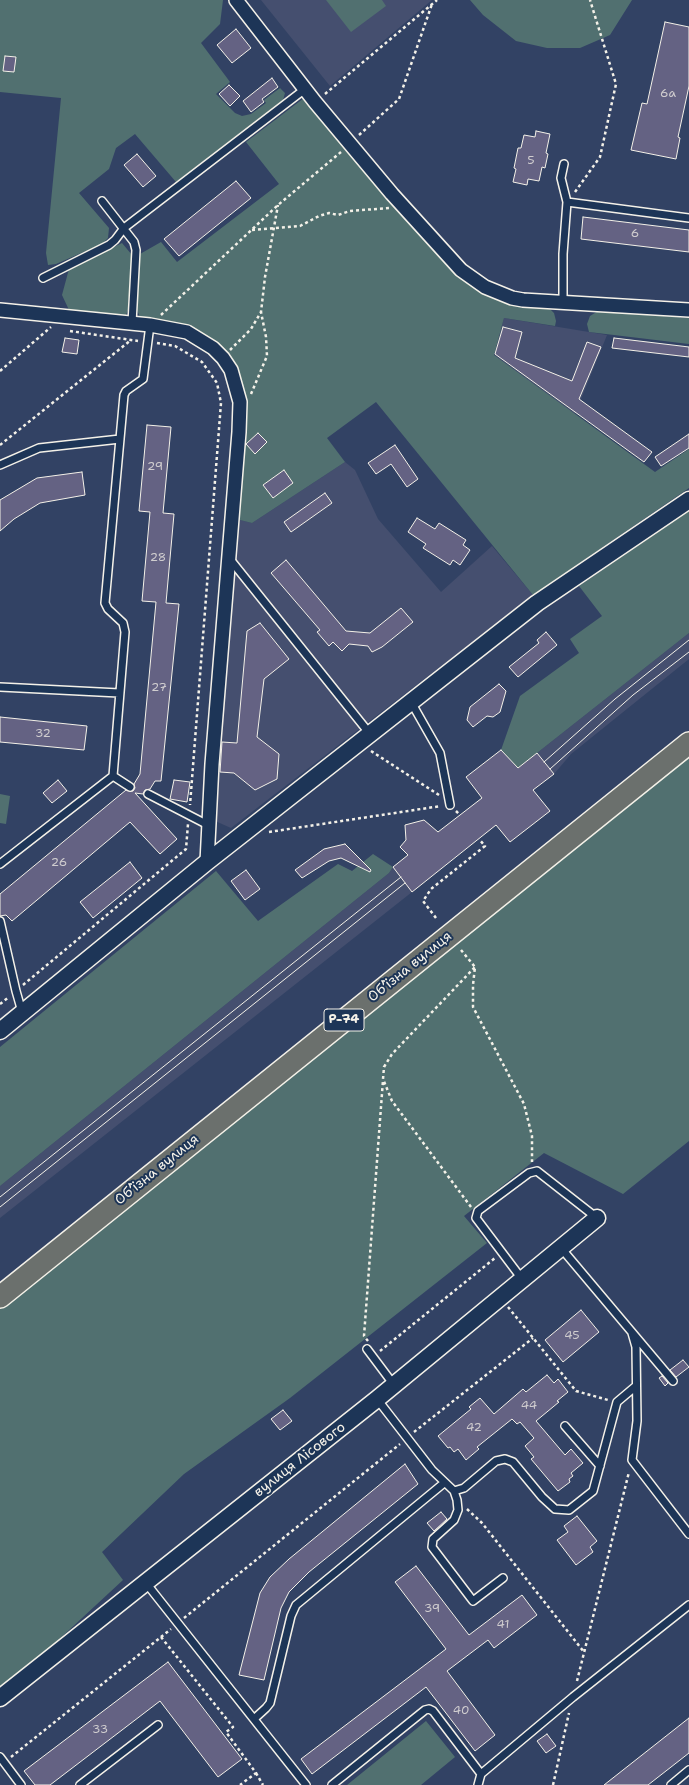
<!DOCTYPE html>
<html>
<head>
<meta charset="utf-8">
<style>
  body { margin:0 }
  canvas { display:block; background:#324264 }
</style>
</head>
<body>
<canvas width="689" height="1785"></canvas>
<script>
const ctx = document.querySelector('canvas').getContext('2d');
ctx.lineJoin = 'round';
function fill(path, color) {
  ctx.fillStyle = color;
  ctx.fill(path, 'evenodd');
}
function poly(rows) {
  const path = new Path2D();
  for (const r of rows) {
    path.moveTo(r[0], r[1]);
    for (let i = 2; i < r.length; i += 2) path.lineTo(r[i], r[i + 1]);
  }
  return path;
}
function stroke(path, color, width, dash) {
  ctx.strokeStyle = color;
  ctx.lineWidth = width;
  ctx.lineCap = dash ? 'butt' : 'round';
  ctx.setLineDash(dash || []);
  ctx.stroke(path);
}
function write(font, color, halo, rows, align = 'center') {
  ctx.font = font + ' "Shantell Sans",sans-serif';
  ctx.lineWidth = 4;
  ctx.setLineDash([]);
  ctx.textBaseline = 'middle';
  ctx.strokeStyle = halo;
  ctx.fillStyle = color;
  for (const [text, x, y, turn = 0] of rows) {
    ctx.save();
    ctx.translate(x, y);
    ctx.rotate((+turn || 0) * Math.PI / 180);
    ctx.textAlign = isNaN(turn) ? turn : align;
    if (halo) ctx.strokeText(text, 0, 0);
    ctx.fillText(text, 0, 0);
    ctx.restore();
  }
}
fill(poly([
  [261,0,432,0,330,86],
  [504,318,607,335,575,414,494,355],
  [345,462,355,470,378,519,441,592,492,546,533,595,231,828,213,820,236,519,252,523],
  [689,633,689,659,571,754,554,774,537,753],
  [393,867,412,892,0,1218,0,1186,389,873]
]), '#454f6f');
fill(poly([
  [0,0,223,0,220,24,201,43,230,82,216,94,235,113,242,116,251,114,266,103,264,100,280,88,285,93,283,100,176,182,135,134,116,148,109,169,79,193,109,228,108,238,102,244,56,264,48,265,46,253,61,98,0,92],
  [326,0,382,0,386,6,351,32],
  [470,0,632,0,610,35,580,48,547,48,516,41,483,15],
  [304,98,388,201,457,274,482,293,499,300,510,304,549,308,554,313,556,321,555,326,504,318,494,355,655,472,689,449,689,488,533,595,376,402,327,438,345,462,252,523,236,519,246,431,246,400,238,368,229,353,217,342,189,325,140,317,137,310,140,254,161,242,177,262,279,184,246,142],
  [122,243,132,255,128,310,126,315,69,310,62,295,69,269],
  [598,311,689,318,689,344,589,332,587,324,590,316],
  [689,511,689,633,518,768,501,750,520,696,579,653,570,639,602,616,579,586],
  [689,743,689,1141,623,1194,544,1153,464,1216,487,1243,290,1398,184,1474,102,1552,123,1580,0,1694,0,1297],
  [0,794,10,796,6,824,0,823],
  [373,854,393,867,389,873,0,1186,0,1047,216,871,258,921,338,864,352,871],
  [426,1721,455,1757,421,1785,347,1785]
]), '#517070');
const building = poly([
  [665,22,689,27,689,86,678,137,680,138,676,159,631,150,642,103,647,104,665,22],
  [236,29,251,48,232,63,217,45,236,29],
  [5,56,16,57,14,72,3,71,5,56],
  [272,78,278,87,262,99,264,102,251,112,243,101,272,78],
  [229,85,240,96,230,106,219,94,229,85],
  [536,131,550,134,546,153,548,154,545,168,542,167,539,181,528,179,527,185,513,182,516,169,514,168,518,148,521,148,524,135,535,137,536,131],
  [137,154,156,176,143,187,124,165,137,154],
  [236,181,251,198,179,256,164,239,236,181],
  [583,217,689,230,689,252,581,239,583,217],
  [503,327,522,332,515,358,572,381,587,342,601,347,579,399,652,452,644,462,495,354,503,327],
  [65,338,79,340,77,354,62,352,65,338],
  [614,338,689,347,689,357,612,348,614,338],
  [147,425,171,427,163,513,174,514,166,603,179,604,161,781,155,781,150,789,145,790,143,794,135,793,177,839,160,854,130,822,12,921,6,915,0,916,0,894,126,790,133,791,135,788,134,784,140,774,156,602,142,601,150,512,139,511,147,425],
  [258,433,267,442,255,454,246,444,258,433],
  [689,434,689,448,661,466,655,457,689,434],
  [395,445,418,479,407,487,391,464,376,474,368,463,395,445],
  [284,470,293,483,273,498,263,485,284,470],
  [82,472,85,495,40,503,14,519,0,531,0,500,37,478,82,472],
  [325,493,332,503,291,532,284,522,325,493],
  [417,518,435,529,439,523,466,540,463,545,470,550,460,565,453,560,450,565,423,548,426,544,408,532,417,518],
  [286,560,346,631,370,633,401,608,413,622,382,647,372,652,368,646,349,644,342,651,333,642,329,646,317,632,320,630,271,573,286,560],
  [260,623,289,659,264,679,257,737,279,754,277,779,255,790,234,773,220,772,222,742,237,743,247,631,260,623],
  [546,632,557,645,518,677,509,667,539,643,537,640,546,632],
  [499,684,506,691,500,712,493,717,487,716,473,727,467,720,470,707,499,684],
  [0,717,87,726,84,750,0,742,0,717],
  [501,750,518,768,537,753,554,774,533,790,550,811,510,842,496,825,412,892,393,867,408,855,400,847,406,840,405,825,424,820,438,832,482,798,466,777,501,750],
  [58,780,67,791,52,803,43,793,58,780],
  [174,780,190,782,187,802,170,799,174,780],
  [345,844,371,870,370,872,341,858,329,861,302,878,295,870,324,849,345,844],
  [130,862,142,878,93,918,80,902,130,862],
  [246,870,260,889,245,900,231,881,246,870],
  [581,1310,599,1332,563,1362,545,1340,581,1310],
  [683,1360,689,1367,676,1377,670,1370,683,1360],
  [547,1375,554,1383,558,1379,568,1392,557,1401,559,1402,536,1421,565,1455,571,1449,583,1463,571,1473,573,1476,569,1479,570,1482,558,1491,531,1459,534,1457,525,1446,534,1438,520,1422,517,1424,512,1419,477,1447,479,1449,466,1460,458,1449,454,1452,450,1447,448,1448,438,1436,471,1409,469,1407,480,1398,494,1414,523,1389,526,1392,547,1375],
  [662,1376,668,1383,665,1386,659,1378,662,1376],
  [283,1410,292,1421,280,1430,271,1419,283,1410],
  [405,1464,418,1484,309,1572,289,1592,281,1608,264,1680,239,1675,260,1593,270,1577,289,1559,405,1464],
  [441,1512,447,1519,434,1531,427,1523,441,1512],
  [577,1516,597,1541,590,1547,593,1552,576,1565,557,1540,568,1532,564,1526,577,1516],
  [416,1566,469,1635,522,1595,537,1615,494,1648,488,1640,447,1671,495,1735,475,1751,426,1687,312,1774,301,1759,446,1649,395,1582,416,1566],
  [168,1662,242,1759,218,1777,160,1701,50,1785,35,1785,24,1771,168,1662],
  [689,1718,689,1753,648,1785,604,1785,689,1718],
  [547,1734,556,1746,546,1753,537,1741,547,1734]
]);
fill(building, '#646283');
stroke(building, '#f4f1e8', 1);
const service = poly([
  [102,201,134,242,136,250,132,323],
  [567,202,689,218],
  [43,278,109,245,115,240,124,228,305,89],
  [563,302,563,254,567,202,561,178,564,164],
  [0,465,39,448,120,439],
  [229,558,370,734],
  [0,687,119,693],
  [411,702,440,753,450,805],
  [113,776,130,787],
  [148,794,210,826],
  [0,864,113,776,125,632,123,623,108,609,105,603,124,395,126,391,143,379,150,325],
  [0,921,16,991,22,1012],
  [561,1248,673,1381],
  [522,1279,476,1218,478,1211,529,1173,537,1171,597,1218],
  [632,1333,636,1347,637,1421,632,1460,689,1534],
  [367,1349,394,1385],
  [377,1399,432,1470,454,1491,464,1488,496,1461,505,1459,513,1462,542,1497,555,1509,569,1510,593,1491,617,1402,636,1386],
  [565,1426,600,1466],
  [454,1491,457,1500,458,1510,454,1520,433,1539,432,1547,473,1601,503,1578],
  [146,1583,306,1785],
  [254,1719,266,1708,270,1703,291,1616,296,1605,444,1483],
  [0,1757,21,1785],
  [481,1774,573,1697,689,1605],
  [80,1785,158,1725],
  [332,1785,425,1710,429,1709,433,1711,481,1774,478,1785],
  [671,1785,689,1770]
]);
const minor = poly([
  [236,0,315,102,392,194,461,270,485,287,512,298,523,300,689,310],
  [0,310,150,325,187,332,213,348,223,358,231,370,240,402,239,432,212,764,207,862]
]);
const tertiary = poly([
  [0,1031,207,862,537,603,689,500],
  [0,1698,377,1399,597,1218]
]);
const primary = poly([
  [0,1297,689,743]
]);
stroke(service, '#f4f1e8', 10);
stroke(minor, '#f4f1e8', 16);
stroke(tertiary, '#f4f1e8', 19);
stroke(primary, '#f4f1e8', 24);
stroke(poly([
  [325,94,437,0],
  [359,135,399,99,432,4],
  [575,192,600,157,616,84,590,0],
  [252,230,300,226,319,216,329,213,338,215,350,211,389,208],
  [161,315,278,205,341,152],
  [70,331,138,341],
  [157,343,175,346,202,362,217,383,221,403,190,805],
  [230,350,251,329,261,312,265,277,278,205],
  [0,371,51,327],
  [251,394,267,356,266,337,261,312],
  [0,445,131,340],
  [371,751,439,795],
  [456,811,460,815],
  [269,832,441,806],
  [436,918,423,901,431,889,485,846,479,839],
  [461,950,475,967,473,985,473,1007,524,1104,532,1136,532,1162],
  [23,985,186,849,188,824],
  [0,1004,9,997],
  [471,1207,392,1101,383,1079,384,1067,392,1054,475,967],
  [508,1307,576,1391,608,1400],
  [368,1341,364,1336,383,1080],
  [380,1351,495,1258],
  [414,1432,533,1338],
  [467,1509,482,1523,584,1652],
  [184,1618,400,1444],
  [161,1637,233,1727,226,1732,256,1773,240,1785],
  [577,1681,629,1472],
  [11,1757,171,1629],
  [256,1773,263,1785],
  [553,1785,569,1713]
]), '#f4f1e8', 2.5, [3, 3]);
stroke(service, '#1d3557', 7);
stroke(minor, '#1d3557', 13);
stroke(tertiary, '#1d3557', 16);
stroke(primary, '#6b706d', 21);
stroke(poly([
  [544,762,615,699,689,640],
  [550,769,633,695,689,652],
  [0,1197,401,877],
  [0,1207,405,883]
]), '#f4f1e8', 1);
write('12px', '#d0cdcf', null, [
  ["6а",668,94],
  ["5",531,161],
  ["6",635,234],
  ["29",155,467],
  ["28",158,558],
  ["27",159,688],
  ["32",43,734],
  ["26",59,863],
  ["45",572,1336],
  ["44",529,1406],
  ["42",474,1428],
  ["39",432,1609],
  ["41",503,1625],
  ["40",461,1711],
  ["33",100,1730]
]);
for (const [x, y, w] of [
  [344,1020,40]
]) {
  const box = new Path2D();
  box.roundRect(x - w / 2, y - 11, w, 22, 3);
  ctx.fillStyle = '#1d3557';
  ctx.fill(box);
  stroke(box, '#f4f1e8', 1);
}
write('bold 13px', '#f4f1e8', null, [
  ["Р-74",344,1020]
]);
write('14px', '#f4f1e8', '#1d3557', [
  ["Обʼїзна вулиця",410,967,-39],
  ["Обʼїзна вулиця",157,1170,-39],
  ["вулиця Лісового",300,1460,-38]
]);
</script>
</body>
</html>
